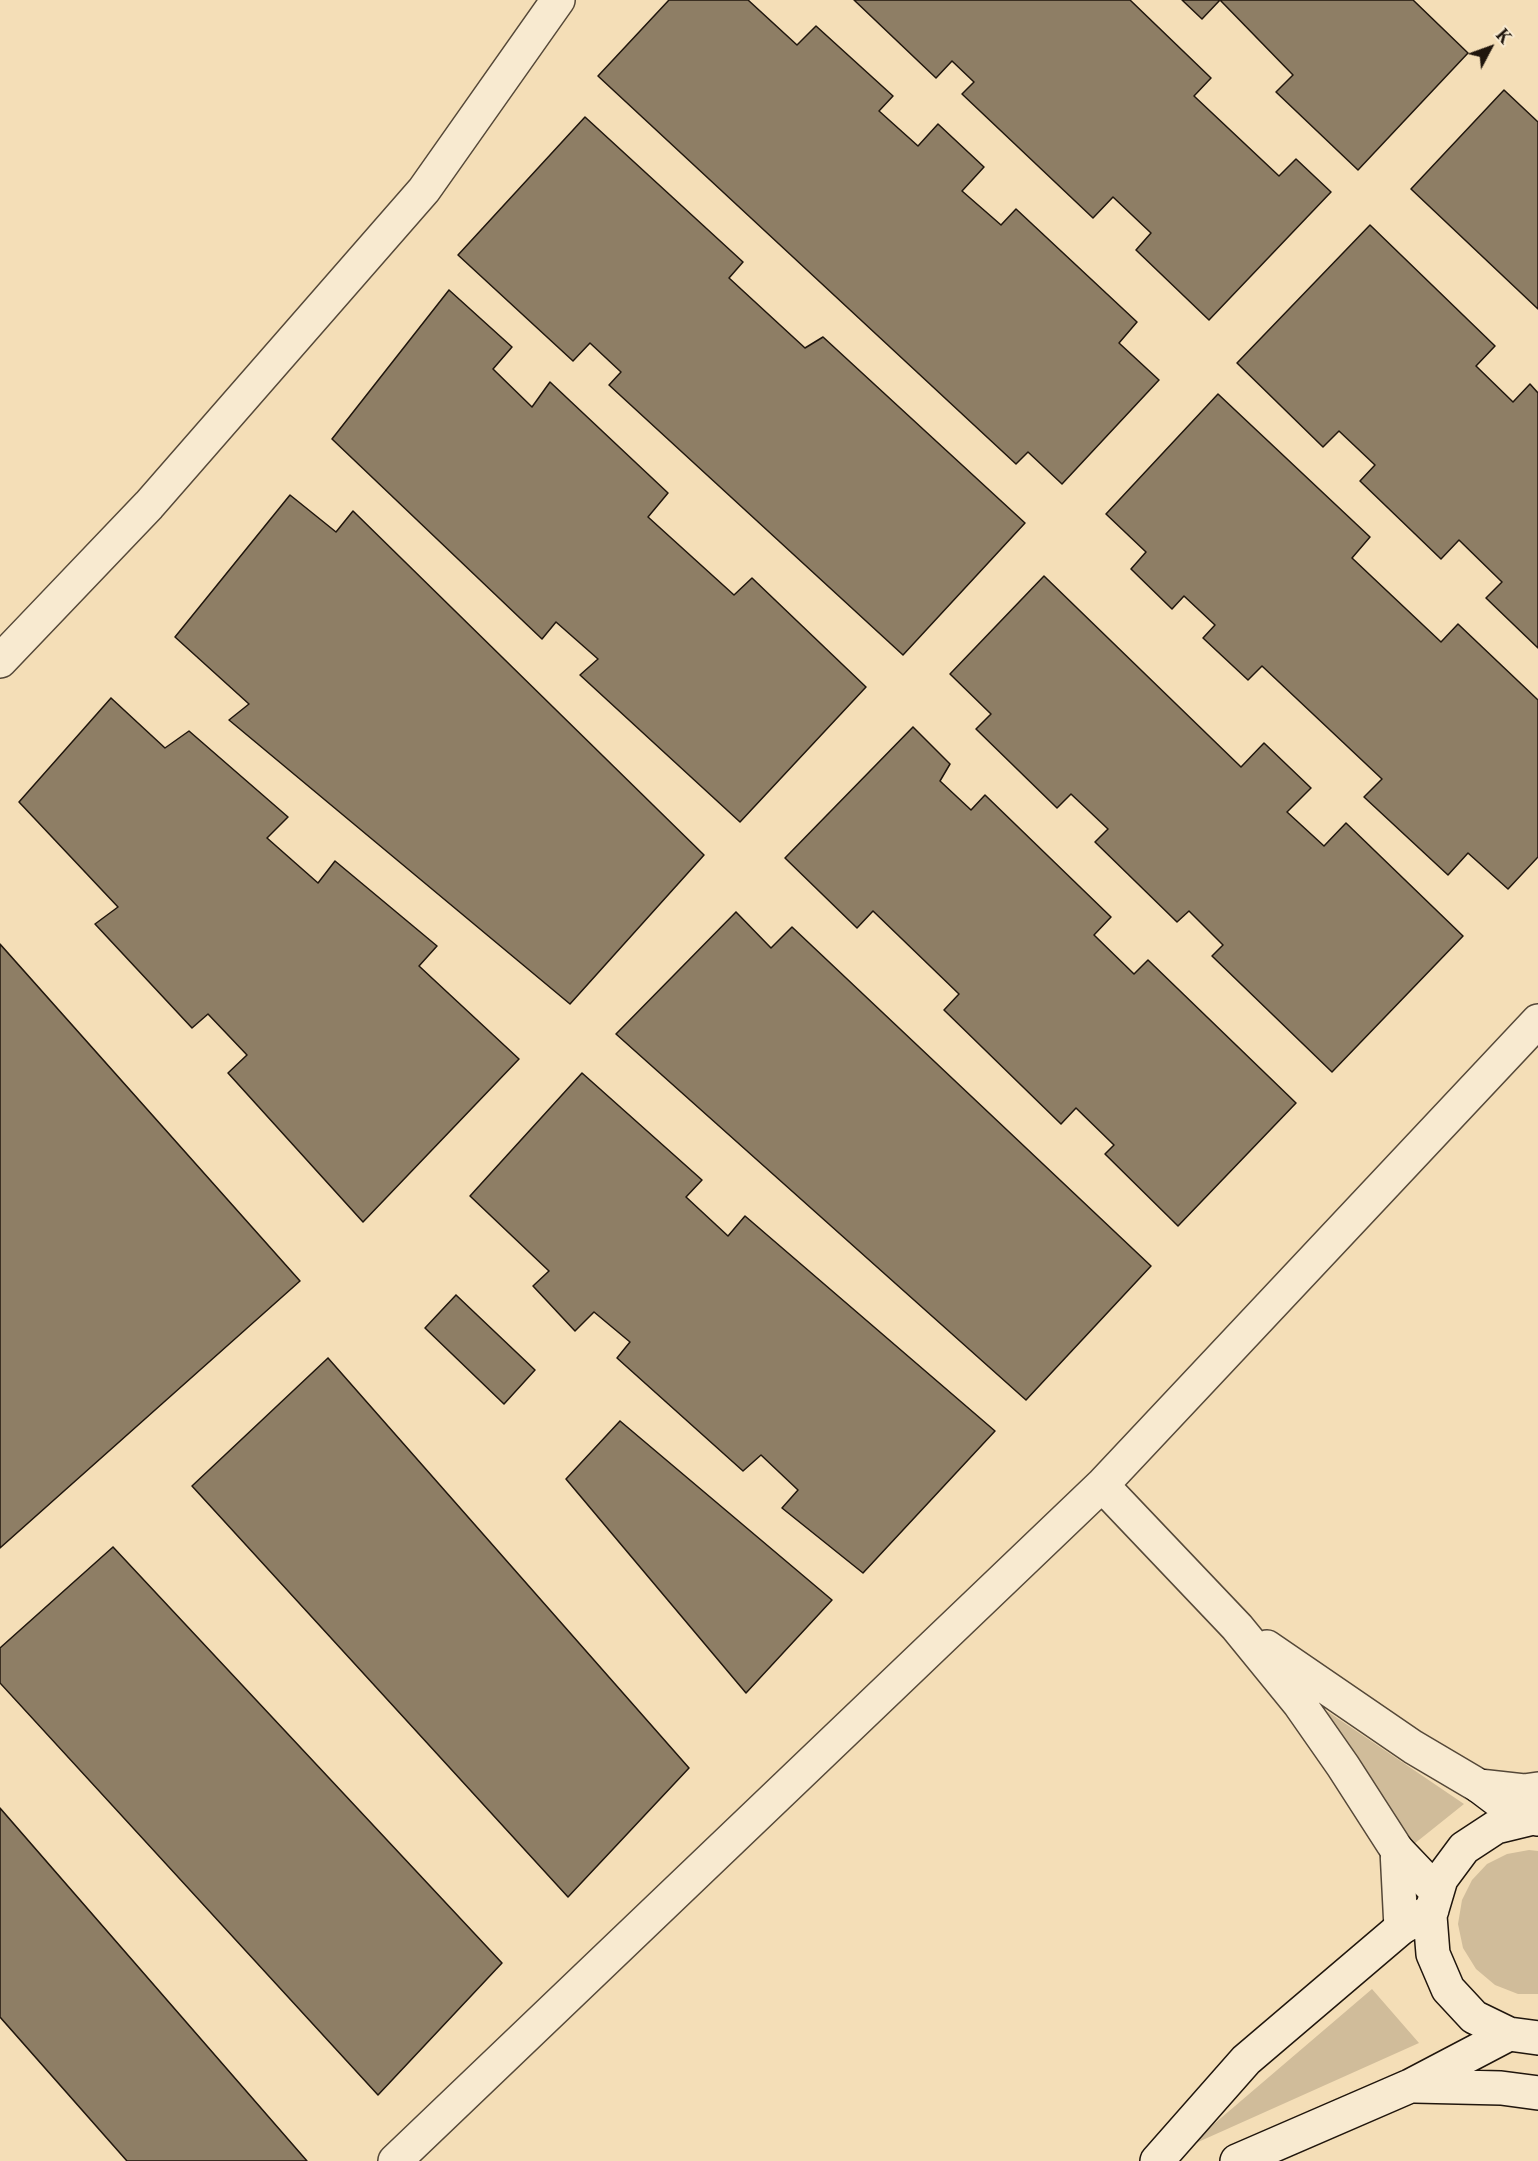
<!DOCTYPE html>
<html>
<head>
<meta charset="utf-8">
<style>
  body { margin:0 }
  #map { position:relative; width:1538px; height:2161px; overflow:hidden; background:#f4deb7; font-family:"Libre Caslon Text",serif }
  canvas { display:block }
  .north { position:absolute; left:1460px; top:18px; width:60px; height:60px; -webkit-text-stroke:4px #f8ead0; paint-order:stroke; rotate:49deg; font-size:16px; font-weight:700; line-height:24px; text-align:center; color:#20160d }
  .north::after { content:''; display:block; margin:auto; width:21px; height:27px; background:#20160d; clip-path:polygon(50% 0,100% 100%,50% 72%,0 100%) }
</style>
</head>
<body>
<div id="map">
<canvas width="1538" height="2161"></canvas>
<div class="north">K</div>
</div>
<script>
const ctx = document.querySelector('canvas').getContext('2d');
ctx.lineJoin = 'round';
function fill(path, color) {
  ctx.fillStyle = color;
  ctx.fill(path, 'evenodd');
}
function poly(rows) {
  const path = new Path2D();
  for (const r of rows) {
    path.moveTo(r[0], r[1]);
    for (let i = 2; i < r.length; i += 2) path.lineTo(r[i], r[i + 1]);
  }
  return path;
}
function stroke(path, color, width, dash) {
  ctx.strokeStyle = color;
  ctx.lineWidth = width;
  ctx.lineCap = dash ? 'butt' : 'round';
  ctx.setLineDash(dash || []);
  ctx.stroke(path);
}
fill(poly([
  [1315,1703,1464,1804,1414,1844],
  [1529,1850,1538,1851,1538,1994,1518,1994,1495,1985,1476,1969,1463,1948,1458,1924,1462,1900,1472,1880,1487,1864,1507,1854],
  [1372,1989,1419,2043,1187,2147]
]), '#d0bc9a');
const building = poly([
  [669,0,748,0,797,45,816,26,893,96,879,111,918,146,938,124,984,167,962,191,1001,225,1016,209,1137,322,1119,343,1159,380,1062,484,1028,452,1016,464,598,76,669,0],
  [854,0,1130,0,1211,78,1194,96,1279,176,1296,159,1331,192,1209,320,1136,250,1151,233,1113,197,1093,218,962,94,974,82,952,61,936,78,854,0],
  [1182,0,1220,0,1202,19,1182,0],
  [1220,0,1413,0,1468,53,1358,170,1276,92,1293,75,1220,0],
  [1504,90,1538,122,1538,309,1411,189,1504,90],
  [585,117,743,262,729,278,805,348,823,337,1025,523,903,655,609,385,621,372,590,343,573,361,458,255,585,117],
  [1370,225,1495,346,1476,366,1513,402,1530,384,1538,393,1538,648,1486,598,1502,582,1459,540,1441,559,1360,481,1375,465,1339,431,1323,447,1237,363,1370,225],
  [449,290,512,347,493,369,532,407,550,382,668,493,648,517,734,595,752,578,866,687,740,822,580,675,598,659,556,622,542,639,332,439,449,290],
  [1218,394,1370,537,1352,558,1441,642,1458,624,1538,700,1538,857,1508,889,1468,853,1448,875,1364,797,1382,779,1262,666,1248,680,1203,638,1215,625,1184,596,1172,609,1131,569,1146,552,1106,514,1218,394],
  [290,495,336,532,353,511,704,855,570,1004,229,720,249,704,175,637,290,495],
  [1044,576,1241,767,1264,743,1311,788,1287,812,1324,846,1346,823,1463,936,1332,1072,1212,956,1223,945,1189,911,1177,922,1095,842,1108,829,1071,794,1057,808,976,729,991,714,950,674,1044,576],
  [111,698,165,748,189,731,288,817,267,838,318,883,335,861,437,946,419,966,519,1059,363,1222,228,1073,247,1055,208,1014,192,1028,95,924,118,907,19,802,111,698],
  [913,727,950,764,940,781,971,810,985,795,1111,917,1094,935,1134,974,1148,960,1296,1103,1178,1226,1105,1154,1114,1145,1076,1108,1061,1124,944,1010,959,994,873,911,857,928,785,858,913,727],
  [736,912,771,948,792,927,1151,1266,1026,1400,616,1034,736,912],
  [0,944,300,1281,0,1548,0,944],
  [582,1073,702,1180,686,1197,728,1236,745,1216,995,1431,863,1573,782,1508,798,1490,761,1455,743,1471,617,1358,630,1342,594,1312,575,1331,533,1286,549,1271,470,1196,582,1073],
  [456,1295,535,1370,504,1404,425,1328,456,1295],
  [328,1358,689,1768,568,1897,192,1486,328,1358],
  [620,1421,832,1600,746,1693,566,1479,620,1421],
  [113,1547,502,1963,378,2095,0,1683,0,1648,113,1547],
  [0,1808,307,2161,127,2161,0,2017,0,1808]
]);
fill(building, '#8e7e65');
stroke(building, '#20160d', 1.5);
const street = poly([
  [0,661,149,505,424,190,558,0],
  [1102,1485,1538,1021],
  [1267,1647,1413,1747,1479,1786,1524,1791,1538,1789],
  [395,2161,1102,1485,1237,1627,1299,1703,1343,1766,1397,1850,1401,1928]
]);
const secondary = poly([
  [1479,1786,1524,1820],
  [1538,1819,1533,1818,1496,1827,1464,1848,1441,1879,1430,1916,1433,1954,1448,1989,1474,2017,1509,2034,1538,2038],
  [1397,1850,1437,1892],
  [1415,2086,1501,2088,1538,2093],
  [1157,2161,1246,2060,1401,1928,1432,1910],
  [1237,2161,1410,2086,1509,2034]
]);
stroke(street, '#554838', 36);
stroke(secondary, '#20160d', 36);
stroke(street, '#f8ead0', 33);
stroke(secondary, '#f8ead0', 33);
</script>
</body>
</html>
